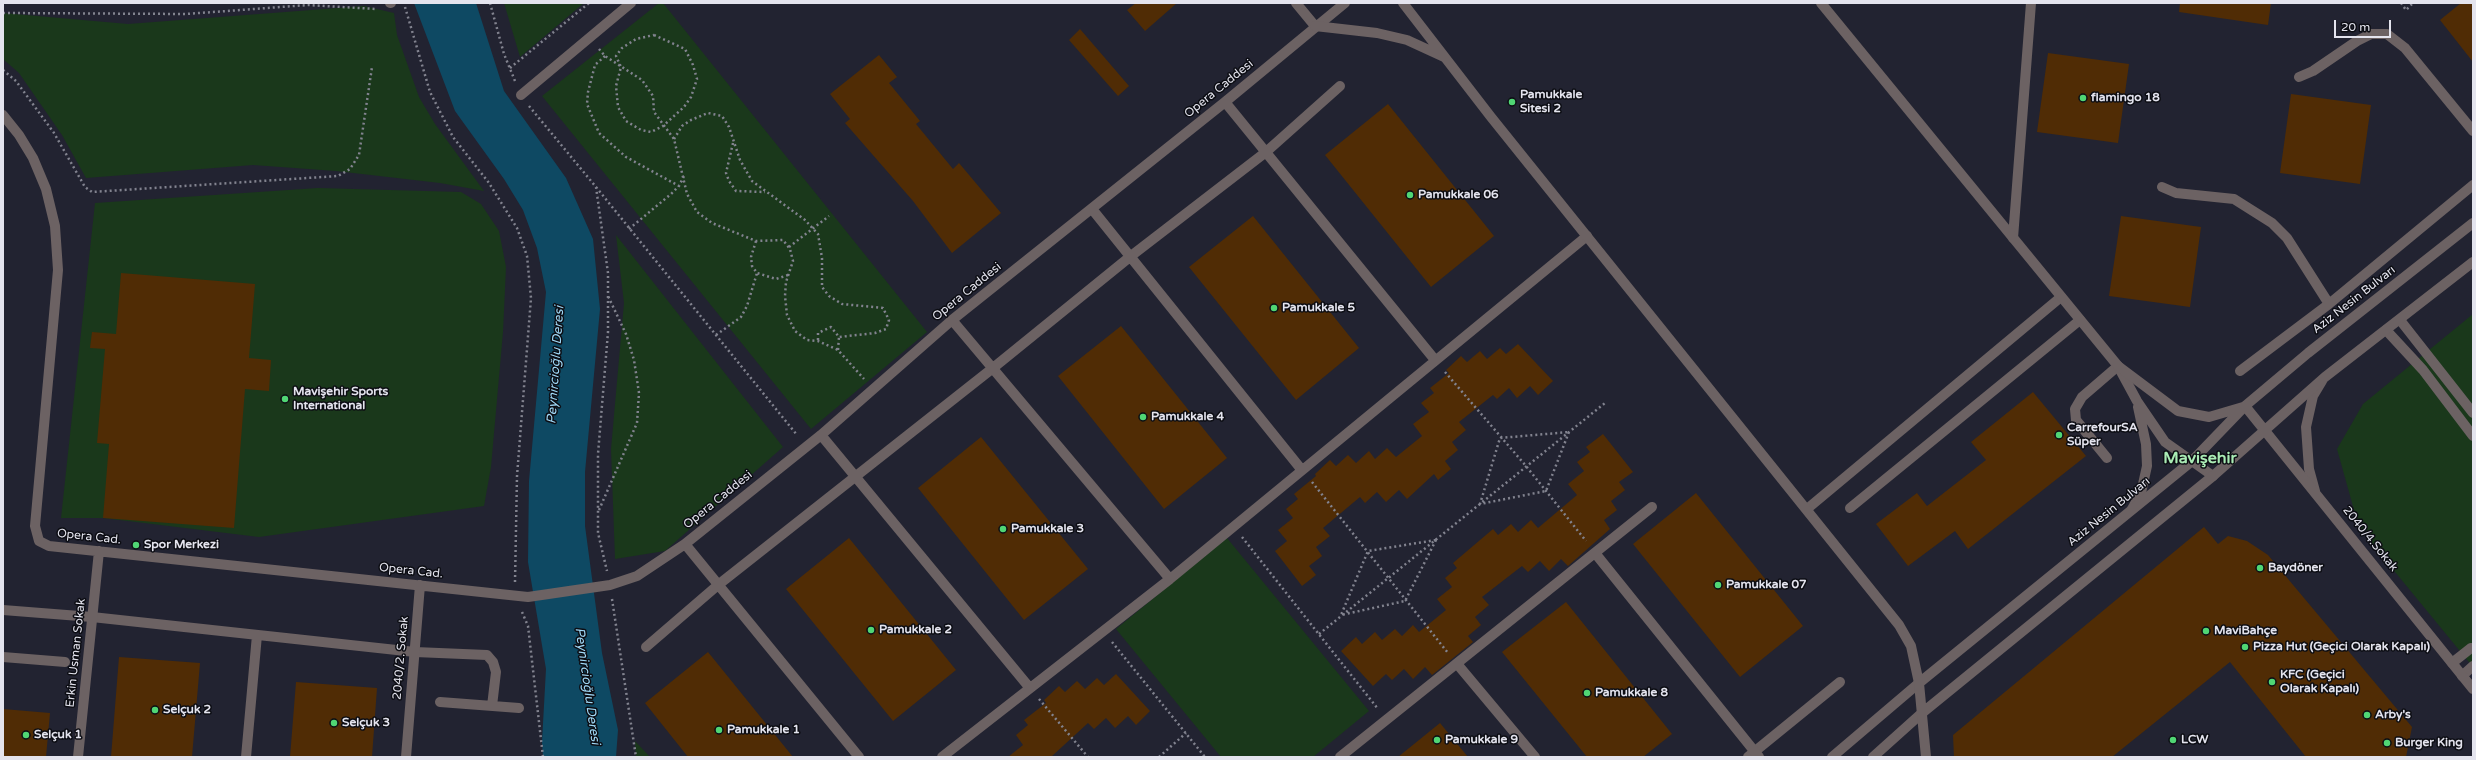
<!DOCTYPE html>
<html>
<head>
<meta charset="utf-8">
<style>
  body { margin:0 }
  #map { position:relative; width:2476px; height:760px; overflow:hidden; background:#222331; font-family:"Varela Round",sans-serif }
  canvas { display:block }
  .frame { position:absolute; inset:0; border:4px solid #e4e4ee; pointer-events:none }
  .scale { position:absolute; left:2334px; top:20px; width:57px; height:18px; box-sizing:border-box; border:2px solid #e4e4ee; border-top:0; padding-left:5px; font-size:12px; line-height:14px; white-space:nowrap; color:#e4e4ee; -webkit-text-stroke:3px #0c0d13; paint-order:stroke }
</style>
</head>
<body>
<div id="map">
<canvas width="2476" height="760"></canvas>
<div class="frame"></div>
<div class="scale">20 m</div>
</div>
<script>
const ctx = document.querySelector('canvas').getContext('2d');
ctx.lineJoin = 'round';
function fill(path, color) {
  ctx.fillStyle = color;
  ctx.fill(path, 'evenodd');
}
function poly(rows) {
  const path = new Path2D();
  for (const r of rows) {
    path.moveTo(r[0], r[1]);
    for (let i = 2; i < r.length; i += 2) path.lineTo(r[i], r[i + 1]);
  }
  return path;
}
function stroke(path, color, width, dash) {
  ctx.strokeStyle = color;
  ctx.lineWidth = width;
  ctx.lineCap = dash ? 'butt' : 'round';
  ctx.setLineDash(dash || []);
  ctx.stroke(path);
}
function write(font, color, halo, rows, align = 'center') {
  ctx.font = font + ' "Varela Round",sans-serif';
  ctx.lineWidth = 3;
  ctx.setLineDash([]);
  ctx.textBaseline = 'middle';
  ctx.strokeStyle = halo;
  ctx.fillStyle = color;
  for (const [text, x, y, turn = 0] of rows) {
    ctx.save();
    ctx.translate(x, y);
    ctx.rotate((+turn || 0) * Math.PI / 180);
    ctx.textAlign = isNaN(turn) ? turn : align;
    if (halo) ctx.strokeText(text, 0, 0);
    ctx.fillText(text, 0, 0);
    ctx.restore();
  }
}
fill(poly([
  [504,3,584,3,520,57],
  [659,3,663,3,927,332,811,429,542,96],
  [364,6,394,13,397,35,419,97,435,124,484,191,440,183,336,171,253,165,86,178,62,135,19,73,3,59,3,13,128,24],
  [318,188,461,192,481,204,499,231,506,267,503,332,491,467,484,506,259,537,103,518,61,518,95,203],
  [616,235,783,447,665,551,615,559,611,449,624,303],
  [2473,314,2473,667,2359,528,2337,449,2363,404],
  [1227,538,1369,711,1313,757,1221,757,1116,629],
  [635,741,650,757,636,757]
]), '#1a381b');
fill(poly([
  [414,3,476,3,504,91,566,178,593,239,600,309,585,472,585,526,602,653,618,730,616,757,543,757,542,742,546,669,528,562,529,481,546,292,537,248,523,210,504,179,455,111]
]), '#0e4963');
fill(poly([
  [1136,3,1177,3,1145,31,1127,10],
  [2180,3,2271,3,2268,25,2179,12],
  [2461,3,2473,3,2473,62,2440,20],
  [1080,29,1129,86,1118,96,1069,40],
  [2048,53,2129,64,2118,143,2037,132],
  [879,55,897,77,889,83,920,121,916,124,953,169,959,163,1001,213,952,253,913,201,845,123,850,119,830,94],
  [2291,94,2371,105,2360,184,2280,173],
  [1388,104,1494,236,1431,287,1325,155],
  [1253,216,1359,348,1296,400,1189,267],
  [2121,216,2201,227,2190,307,2109,296],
  [121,273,255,284,249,358,271,360,269,391,245,389,234,528,103,518,109,444,97,443,105,349,90,348,92,332,116,334],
  [1121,326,1227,458,1164,509,1058,376],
  [1518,344,1553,381,1538,395,1530,386,1517,398,1509,388,1497,399,1493,395,1459,422,1466,430,1452,442,1458,450,1445,461,1451,469,1438,480,1434,474,1407,499,1399,490,1386,502,1377,492,1365,503,1360,497,1323,528,1330,536,1316,547,1322,556,1309,566,1316,575,1302,586,1275,551,1287,541,1278,530,1293,518,1286,509,1298,499,1294,494,1316,476,1315,474,1330,460,1336,466,1348,455,1356,463,1369,451,1375,459,1387,448,1396,457,1422,436,1413,424,1429,412,1421,403,1434,393,1430,388,1449,373,1446,370,1461,356,1467,362,1480,351,1487,359,1500,348,1506,354],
  [2033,392,2086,456,1968,549,1955,531,1908,566,1876,524,1917,493,1927,506,1986,460,1971,442],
  [1603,434,1633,472,1619,482,1625,490,1611,501,1617,510,1604,520,1610,529,1568,566,1561,559,1549,571,1540,561,1528,572,1522,566,1482,597,1489,605,1475,617,1481,625,1468,636,1473,642,1432,675,1425,667,1413,679,1404,669,1392,680,1386,674,1373,686,1341,651,1356,637,1362,644,1375,632,1382,640,1395,629,1402,636,1413,625,1419,632,1446,610,1437,599,1452,587,1445,578,1457,568,1453,563,1493,529,1498,535,1511,524,1518,532,1531,520,1538,528,1577,495,1568,484,1584,471,1577,462,1590,452,1586,447],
  [981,437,1088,569,1024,620,918,488],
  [1696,493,1803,626,1740,677,1633,544],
  [2204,527,2218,544,2228,536,2247,541,2268,555,2412,727,2406,757,2306,757,2230,662,2112,757,1954,757,1953,735],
  [849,538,956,670,893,721,786,589],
  [1566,602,1672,734,1643,757,1587,757,1502,652],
  [708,652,793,757,688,757,645,703],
  [119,657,200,663,192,757,111,757],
  [1116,674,1150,711,1136,725,1128,716,1115,728,1106,718,1094,729,1088,723,1051,757,1008,757,1023,745,1016,735,1028,725,1024,720,1046,703,1044,700,1059,686,1065,692,1077,681,1085,689,1097,678,1104,685],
  [296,682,377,688,372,757,290,757],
  [3,709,50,713,46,757,3,757],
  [1440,723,1468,757,1398,757]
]), '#502c05');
stroke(poly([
  [490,3,504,54,515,81],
  [2401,3,2406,10,2413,3],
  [405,7,430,92,453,137,489,183,517,228,527,256,531,298,517,476,515,582],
  [3,13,186,14,308,5,376,9],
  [654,35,685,49,693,65,697,79,691,97,684,107,663,126,651,132,641,130,626,121,618,107,616,86,621,67,616,56,622,48,636,39,654,35],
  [599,49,605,56,642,80,653,96,654,112,674,139,687,194,697,212,712,223,756,241,783,240,790,249,793,261,786,282,785,296,787,315,795,331,807,340,818,341,838,350,864,379],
  [605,56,595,65,588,92,587,104,599,133,626,157,679,186],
  [510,68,589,3],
  [3,70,16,81,54,133,85,187,92,192,338,176,350,169,359,155,372,67],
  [529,106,596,187,608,273,608,332,598,454,598,533,607,571],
  [674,139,682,126,691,120,708,113,722,116,729,127,740,160,752,181,805,220,818,234,822,258,822,287,829,296,842,304,883,308,889,320,886,329,875,333,839,337],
  [733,143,726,173,729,181,736,191,765,192],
  [596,187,797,435],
  [629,229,671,194,679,186,684,176],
  [756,241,751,257,752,266,757,273,776,279,788,275],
  [789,247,829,216],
  [716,335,741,317,747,306,757,273],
  [818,340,818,333,831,327,839,337,838,350],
  [1445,372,1526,466,1586,541],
  [1569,432,1546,491,1480,504,1500,438,1569,432],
  [1312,482,1448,653],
  [599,510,637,423,639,393,634,360,626,334,608,296],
  [1242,537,1378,709],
  [1436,540,1405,601,1341,615,1368,551,1436,540],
  [612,599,636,757],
  [522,612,528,626,543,757],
  [1319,634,1605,403],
  [1112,642,1205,757],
  [1039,699,1088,757],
  [1159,757,1186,733]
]), '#82838f', 2.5, [2, 3]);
stroke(poly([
  [2299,77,2313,71,2357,41,2371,34,2387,34,2405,48,2473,131],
  [2162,187,2176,193,2234,199,2272,223,2287,238,2329,304],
  [2400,320,2473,413],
  [2386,330,2423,370,2473,436],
  [2240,371,2329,304,2473,185],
  [2107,458,2076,420,2075,409,2082,397,2118,366],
  [1850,508,2080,320],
  [3,610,92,617,415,652,487,655,493,662,496,672,492,706],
  [3,657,65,662],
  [2452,663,2471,648],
  [2462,676,2473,666],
  [440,702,519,708],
  [246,757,257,635],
  [1748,757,1840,682]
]), '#6c6263', 10);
stroke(poly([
  [390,3,391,3],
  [1296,3,1315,26],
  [521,95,631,3],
  [1225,102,1435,360],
  [3,115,19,135,33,158,46,189,55,226,58,270,35,526,39,541,49,546,528,597,610,585,637,576,685,544,821,435,952,320,1225,102,1345,3],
  [1092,209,1301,469],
  [2013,238,2031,3],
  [952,320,1170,579],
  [2118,366,2137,401,2165,442,2213,476],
  [821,435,1029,687],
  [2315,491,2309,469,2306,427,2313,396,2322,381],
  [1807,509,2061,297],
  [2132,509,2141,493,2147,466,2146,444,2138,407],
  [685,544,859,757],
  [1595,553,1759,757],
  [646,647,718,585,993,368,1131,256,1266,152,1340,86],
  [1458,665,1535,757],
  [78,757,99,551],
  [406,757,420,585],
  [942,757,1170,579,1587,236],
  [1340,757,1652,507],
  [1832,757,1919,683],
  [1873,757,1922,713]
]), '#6c6263', 10);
stroke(poly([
  [1403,3,1491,117,1899,625,1911,646,1919,683,1926,757],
  [1821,3,2118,366,2178,411,2209,417,2243,407],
  [1315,26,1377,33,1407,40,1444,57],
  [2245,406,2473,689],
  [1919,683,2192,461,2245,406,2308,353,2473,223],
  [1922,713,2213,476,2325,377,2473,262]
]), '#6c6263', 10);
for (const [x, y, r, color] of [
  [2083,98,4,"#50d674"],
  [1512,102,4,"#50d674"],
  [1410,195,4,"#50d674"],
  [1274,308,4,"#50d674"],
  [285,399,4,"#50d674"],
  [1143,417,4,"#50d674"],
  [2059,435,4,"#50d674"],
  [1003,529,4,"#50d674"],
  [136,545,4,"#50d674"],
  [2260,568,4,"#50d674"],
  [1718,585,4,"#50d674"],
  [871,630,4,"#50d674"],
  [2206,631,4,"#50d674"],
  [2245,647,4,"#50d674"],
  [2272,682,4,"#50d674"],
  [1587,693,4,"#50d674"],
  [155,710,4,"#50d674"],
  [2367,715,4,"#50d674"],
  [334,723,4,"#50d674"],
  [719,730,4,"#50d674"],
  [26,735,4,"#50d674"],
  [1437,740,4,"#50d674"],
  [2173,740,4,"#50d674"],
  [2387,743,4,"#50d674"]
]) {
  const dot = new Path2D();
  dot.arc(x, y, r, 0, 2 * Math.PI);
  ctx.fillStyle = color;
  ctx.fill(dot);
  stroke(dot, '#0c0d13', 1.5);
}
write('12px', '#e4e4ee', '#0c0d13', [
  ["Opera Caddesi",1219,89,-39],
  ["Opera Caddesi",967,292,-39],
  ["Aziz Nesin Bulvarı",2354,300,-38],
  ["Opera Caddesi",718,500,-39],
  ["Aziz Nesin Bulvarı",2109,512,-39],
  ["Opera Cad.",89,537,6],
  ["2040/4.Sokak",2370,539,51],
  ["Opera Cad.",411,571,6],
  ["Erkin Usman Sokak",76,653,-84],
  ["2040/2. Sokak",401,658,-85]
]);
write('bold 12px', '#e4e4ee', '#0c0d13', [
  ["Pamukkale",1520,95],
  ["Sitesi 2",1520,109],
  ["flamingo 18",2091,98],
  ["Pamukkale 06",1418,195],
  ["Pamukkale 5",1282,308],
  ["Mavişehir Sports",293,392],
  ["International",293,406],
  ["Pamukkale 4",1151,417],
  ["CarrefourSA",2067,428],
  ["Süper",2067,442],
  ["Pamukkale 3",1011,529],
  ["Spor Merkezi",144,545],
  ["Baydöner",2268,568],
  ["Pamukkale 07",1726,585],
  ["Pamukkale 2",879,630],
  ["MaviBahçe",2214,631],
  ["Pizza Hut (Geçici Olarak Kapalı)",2253,647],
  ["KFC (Geçici",2280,675],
  ["Olarak Kapalı)",2280,689],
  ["Pamukkale 8",1595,693],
  ["Selçuk 2",163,710],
  ["Arby's",2375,715],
  ["Selçuk 3",342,723],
  ["Pamukkale 1",727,730],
  ["Selçuk 1",34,735],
  ["Pamukkale 9",1445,740],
  ["LCW",2181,740],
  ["Burger King",2395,743]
], 'left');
write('italic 13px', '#9fd8f6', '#0c0d13', [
  ["Peynircioğlu Deresi",556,365,-86],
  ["Peynircioğlu Deresi",587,686,82]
]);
write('bold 16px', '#aaecb5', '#0c0d13', [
  ["Mavişehir",2200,459]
]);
</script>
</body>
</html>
